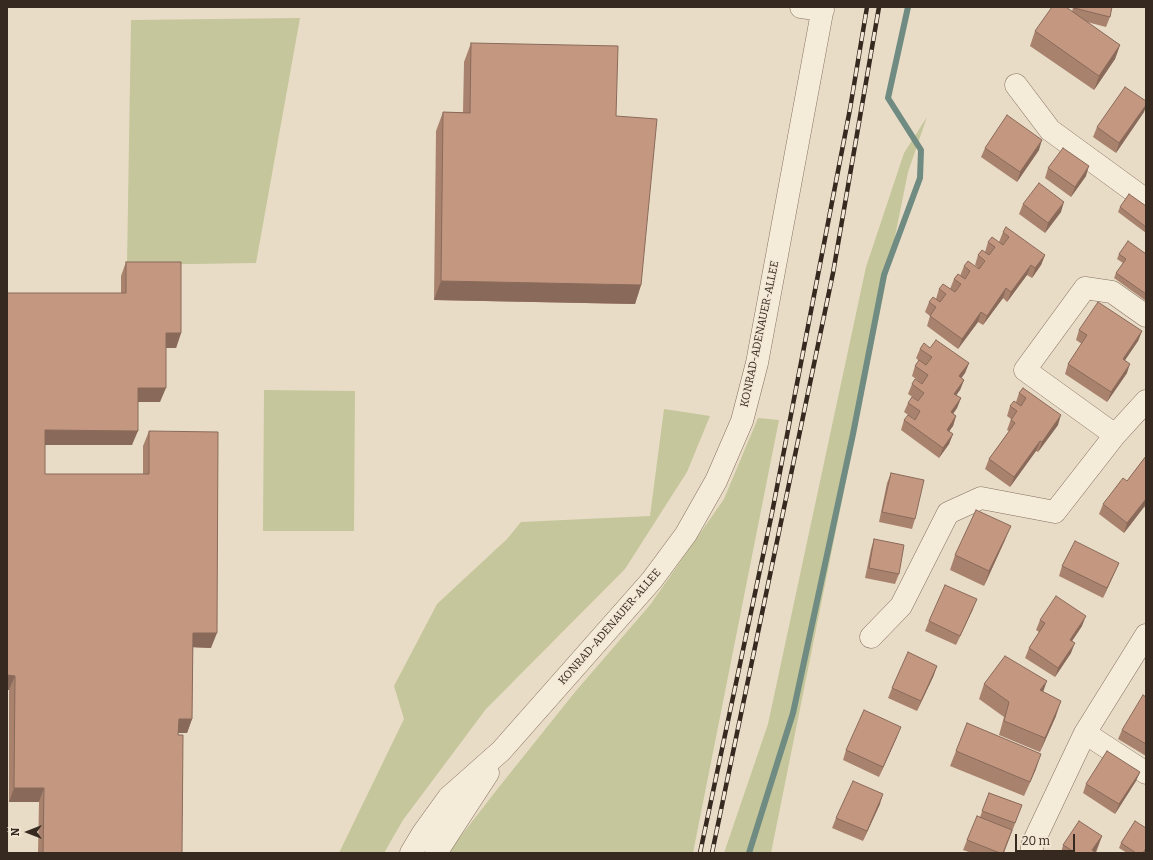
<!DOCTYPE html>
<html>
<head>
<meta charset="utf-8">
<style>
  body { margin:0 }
  #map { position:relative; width:1153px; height:860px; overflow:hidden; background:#e9dcc6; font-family:Bitter,serif }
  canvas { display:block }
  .frame { position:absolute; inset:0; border:8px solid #352920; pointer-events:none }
  .north { position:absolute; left:8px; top:812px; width:40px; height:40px; -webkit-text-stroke:3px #f2e7d5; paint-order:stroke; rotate:270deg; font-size:11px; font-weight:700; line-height:16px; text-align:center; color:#352920 }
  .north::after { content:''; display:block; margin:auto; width:14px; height:18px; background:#352920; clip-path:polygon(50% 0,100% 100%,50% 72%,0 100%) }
  .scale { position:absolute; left:1015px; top:834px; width:60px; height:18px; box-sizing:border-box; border:2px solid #352920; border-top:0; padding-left:5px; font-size:12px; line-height:14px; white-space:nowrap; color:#352920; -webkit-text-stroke:3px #f2e7d5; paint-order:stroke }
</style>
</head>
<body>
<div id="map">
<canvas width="1153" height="860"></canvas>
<div class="frame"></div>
<div class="north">N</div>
<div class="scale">20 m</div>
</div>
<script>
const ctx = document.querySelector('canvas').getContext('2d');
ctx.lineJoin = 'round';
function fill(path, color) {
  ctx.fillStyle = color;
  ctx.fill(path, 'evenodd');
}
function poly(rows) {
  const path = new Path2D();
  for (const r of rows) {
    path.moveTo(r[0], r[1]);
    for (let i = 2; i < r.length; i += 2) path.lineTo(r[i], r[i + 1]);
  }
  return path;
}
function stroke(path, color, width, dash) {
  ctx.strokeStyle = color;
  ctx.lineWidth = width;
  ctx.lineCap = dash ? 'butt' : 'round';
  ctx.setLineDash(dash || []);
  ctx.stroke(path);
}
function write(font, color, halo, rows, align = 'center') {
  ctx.font = font + ' Bitter,serif';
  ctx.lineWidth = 3;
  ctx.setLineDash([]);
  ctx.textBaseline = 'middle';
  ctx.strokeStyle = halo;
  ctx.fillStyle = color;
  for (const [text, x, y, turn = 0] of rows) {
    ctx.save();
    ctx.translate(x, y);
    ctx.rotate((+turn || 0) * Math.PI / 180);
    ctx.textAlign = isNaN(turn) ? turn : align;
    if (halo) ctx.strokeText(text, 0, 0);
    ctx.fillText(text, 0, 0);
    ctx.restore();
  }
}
fill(poly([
  [300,18,256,263,127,265,131,20],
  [927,117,908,172,771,853,724,853,768,724,866,267,904,153],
  [264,390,355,391,354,531,263,531],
  [664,409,710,416,687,472,625,569,486,709,403,820,384,853,339,853,404,719,394,686,437,604,507,539,521,522,650,516],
  [758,418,779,420,693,853,450,853,453,846,499,787,575,692,650,605,724,499]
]), '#c5c69b');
stroke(poly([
  [749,853,793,713,853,434,884,275,920,178,921,150,888,98,908,7]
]), '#6f8b82', 6);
const minor = poly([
  [801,7,823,10],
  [1016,85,1050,130,1146,200],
  [1146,316,1112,292,1085,288,1025,370,1115,435,1146,401],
  [871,637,901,606,948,513,981,498,1055,512,1115,435],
  [1085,733,1146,773],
  [411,853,423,833,449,797,501,751,652,580,686,534,716,481,742,421,757,363,823,7],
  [436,853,488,773],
  [1031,853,1033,843,1085,733,1146,635]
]);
stroke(minor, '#836f5e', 23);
stroke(minor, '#f5ebd9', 22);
const rail = poly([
  [700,853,772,513,850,109,867,7],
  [712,853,833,273,879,7]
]);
stroke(rail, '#352920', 4.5);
stroke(rail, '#f2e7d5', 3, [9]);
fill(poly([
  [1073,7,1112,7,1110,17,1106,27,1087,22,1120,45,1115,59,1094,90,1030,46,1035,31,1072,12],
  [471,43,616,116,641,285,635,304,434,300,436,131,443,112,463,112,464,62],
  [1144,112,1116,153,1093,137,1097,127],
  [985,148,1039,150,1017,182,981,157],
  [1048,168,1086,176,1071,197,1045,178],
  [1023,204,1061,212,1045,233,1019,214],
  [1146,206,1146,233,1118,212,1120,207],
  [1003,232,1045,255,1041,265,1032,278,1027,275,1007,302,1003,298,983,325,978,322,958,349,927,326,930,316,925,312,929,302,936,299,939,289,950,289,954,279,960,276,964,266,979,269,975,265,978,255,985,252,988,242,999,242],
  [1119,254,1146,254,1146,301,1114,278,1116,273,1123,263,1117,259],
  [126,262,181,333,176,348,166,348,160,402,138,402,132,445,45,445,45,474,143,474,143,446,149,431,211,648,193,647,192,719,187,733,178,733,182,853,38,853,39,802,9,802,9,690,7,690,7,293,121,293,121,276],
  [1079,330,1142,331,1138,341,1125,360,1127,373,1107,402,1065,374,1068,364,1082,344,1076,340],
  [930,348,969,363,965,373,961,378,964,380,960,390,956,395,961,398,957,408,953,414,956,416,953,426,949,431,953,434,949,444,939,458,901,430,904,420,915,420,904,412,908,403,918,401,908,394,912,384,922,384,912,376,915,366,919,361,916,358,920,349],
  [1023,388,1058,425,1038,452,1036,451,1010,487,985,469,989,459,1009,431,1007,430,1011,419,1007,416,1010,406,1016,402,1019,393],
  [1146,456,1146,508,1144,507,1124,533,1099,514,1103,504,1127,481],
  [891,473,915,519,912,529,879,522,887,483],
  [874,539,899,574,895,584,865,578,871,549],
  [1005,540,984,586,950,570,955,555],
  [1119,563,1115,572,1103,598,1059,576,1062,566],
  [973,609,956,645,925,631,929,621],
  [1040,620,1082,626,1072,641,1071,653,1055,677,1025,658,1029,648,1039,632,1036,630],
  [934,675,917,711,888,698,892,688],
  [984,684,1043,692,1056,716,1040,752,999,735,1004,717,979,699],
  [1146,697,1146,756,1118,739,1122,730],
  [897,737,879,777,843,760,846,750],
  [956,751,1036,769,1024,796,950,766],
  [1140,772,1136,781,1115,814,1083,793,1086,784],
  [989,793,1022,805,1004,853,972,853,963,850,967,840,980,817],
  [880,804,863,841,832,828,836,818],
  [1135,821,1146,853,1127,853,1119,848,1121,843],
  [1102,836,1096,853,1061,853,1063,845]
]), '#a9826e');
fill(poly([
  [1120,45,1115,59,1094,90,1099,76],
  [1146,105,1146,107,1144,112,1116,153,1119,143],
  [1042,140,1039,150,1017,182,1020,172],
  [1089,166,1086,176,1071,197,1075,187],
  [1064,202,1061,212,1045,233,1048,223],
  [1045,255,1041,265,1032,278,1035,268],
  [1031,265,1027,275,1007,302,1011,292],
  [441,281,641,285,635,304,434,300],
  [1006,288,1003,298,983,325,987,316],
  [981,312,978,322,958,349,962,339],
  [1142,331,1138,341,1119,369,1123,359],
  [166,333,181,333,176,348,161,348],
  [969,363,965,373,956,386,959,376],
  [1130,364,1127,373,1107,402,1111,392],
  [964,380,960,390,950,404,954,394],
  [138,388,166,388,160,402,133,402],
  [961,398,957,408,947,422,951,412],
  [1061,415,1058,425,1038,452,1042,442],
  [956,416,953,426,943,440,947,430],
  [45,430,138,431,132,445,40,445],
  [953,434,949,444,939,458,943,448],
  [1040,441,1036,451,1010,487,1014,477],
  [1146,499,1146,500,1144,507,1124,533,1127,523],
  [1011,526,1005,540,984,586,989,571],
  [1119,563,1115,572,1103,598,1107,588],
  [977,599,973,609,956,645,960,636],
  [1086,616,1082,626,1066,650,1070,640],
  [193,633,217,633,211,648,187,647],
  [1075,643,1071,653,1055,677,1058,668],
  [937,666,934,675,917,711,921,701],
  [7,675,15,676,9,690,7,690],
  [1047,681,1042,695,1040,690],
  [1061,701,1056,716,1040,752,1045,738],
  [179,719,192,719,187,733,173,733],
  [901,727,897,737,879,777,883,767],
  [1041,754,1036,769,1024,796,1030,782],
  [1140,772,1136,781,1115,814,1119,804],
  [14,788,44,788,39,802,9,802],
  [883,794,880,804,863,841,867,831],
  [1102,836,1095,853,1092,850]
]), '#896a5a');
const building = poly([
  [1052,7,1066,7,1120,45,1099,76,1035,31,1052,7],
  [1074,7,1112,7,1110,17,1074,8,1074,7],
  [471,43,618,46,616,116,657,119,641,285,441,281,443,112,470,113,471,43],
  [1125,87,1146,101,1146,105,1119,143,1097,127,1125,87],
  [1007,115,1042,140,1020,172,985,148,1007,115],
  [1063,148,1089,166,1075,187,1048,168,1063,148],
  [1039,183,1064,202,1048,223,1023,204,1039,183],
  [1129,194,1146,206,1146,227,1120,207,1129,194],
  [1006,227,1045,255,1035,268,1031,265,1011,292,1006,288,987,316,981,312,962,339,930,316,936,307,929,302,933,297,940,302,946,294,939,289,943,284,955,292,961,284,954,279,958,274,965,279,970,271,964,266,968,261,979,269,985,261,978,255,982,250,989,255,995,247,988,242,992,237,1003,245,1009,237,1003,232,1006,227],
  [1128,241,1146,254,1146,294,1116,273,1126,259,1119,254,1128,241],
  [126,262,181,262,181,333,166,333,166,388,138,388,138,431,45,430,45,474,149,474,149,431,218,432,217,633,193,633,192,719,179,719,178,735,183,735,182,853,43,853,44,788,14,788,15,676,7,675,7,293,126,293,126,262],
  [1098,302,1142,331,1123,359,1130,364,1111,392,1068,364,1087,335,1079,330,1098,302],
  [936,340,969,363,959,376,964,380,954,394,961,398,951,412,956,416,947,430,953,434,943,448,904,420,908,415,915,420,920,411,908,403,912,397,918,401,924,393,912,384,915,379,922,384,928,375,915,366,919,360,926,365,932,357,920,349,924,343,930,348,936,340],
  [1023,388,1061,415,1042,442,1040,441,1014,477,989,459,1015,423,1011,420,1017,411,1010,406,1014,401,1021,406,1026,398,1019,393,1023,388],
  [1146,456,1146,499,1127,523,1103,504,1123,478,1127,481,1146,456],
  [891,473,924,480,915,519,882,512,891,473],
  [976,510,1011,526,989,571,955,555,976,510],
  [874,539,904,545,899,574,869,568,874,539],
  [1075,541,1119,563,1107,588,1062,566,1075,541],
  [945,585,977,599,960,636,929,621,945,585],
  [1056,596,1086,616,1070,640,1075,643,1058,668,1029,648,1045,623,1040,620,1056,596],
  [908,652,937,666,921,701,892,688,908,652],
  [1005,656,1047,681,1040,690,1061,701,1045,738,1004,721,1009,702,984,684,1005,656],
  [1143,695,1146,697,1146,744,1122,730,1143,695],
  [864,710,901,727,883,767,846,750,864,710],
  [967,723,1041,754,1030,782,956,751,967,723],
  [1107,751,1140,772,1119,804,1086,784,1107,751],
  [853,781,883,794,867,831,836,818,853,781],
  [989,793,1022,805,1015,823,982,811,989,793],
  [977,816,1012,830,1003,853,1000,853,967,840,977,816],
  [1079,821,1102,836,1092,850,1096,853,1076,853,1063,845,1079,821],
  [1135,821,1146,828,1146,848,1143,853,1136,853,1121,843,1135,821]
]);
fill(building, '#c49780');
stroke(building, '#896a5a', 1);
write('11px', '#352920', '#f2e7d5', [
  ["KONRAD-ADENAUER-ALLEE",760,334,-78],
  ["KONRAD-ADENAUER-ALLEE",610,627,-49]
]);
</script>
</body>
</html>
